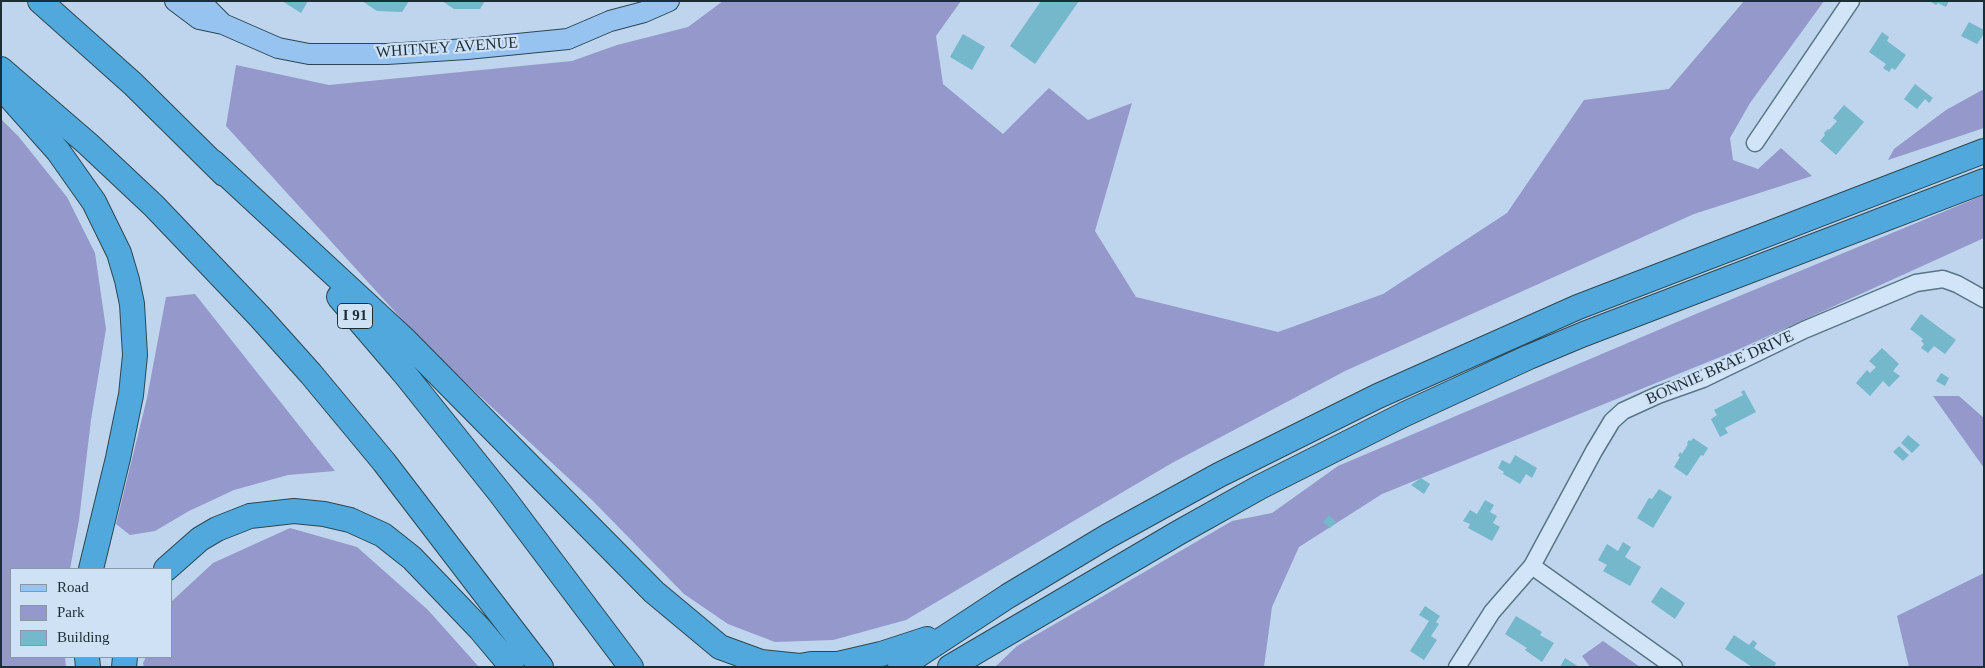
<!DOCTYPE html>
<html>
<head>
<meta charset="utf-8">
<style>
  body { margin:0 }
  #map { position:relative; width:1985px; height:668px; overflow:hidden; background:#bfd5ed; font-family:"Times New Roman",serif }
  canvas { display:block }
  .frame { position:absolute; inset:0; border:2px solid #1c2e35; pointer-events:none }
  .legend { position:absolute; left:10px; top:568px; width:162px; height:90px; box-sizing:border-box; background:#cfe1f5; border:1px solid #8799a8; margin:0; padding:6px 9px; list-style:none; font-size:15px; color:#1c2e35 }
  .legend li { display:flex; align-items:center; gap:10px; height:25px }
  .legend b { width:25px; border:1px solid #8799a8 }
</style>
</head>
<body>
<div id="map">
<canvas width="1985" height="668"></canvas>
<div class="frame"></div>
<ul class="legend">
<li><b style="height:6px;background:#97c3f1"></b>Road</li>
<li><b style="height:14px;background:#9498ca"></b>Park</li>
<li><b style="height:14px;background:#75b7cb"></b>Building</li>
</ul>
</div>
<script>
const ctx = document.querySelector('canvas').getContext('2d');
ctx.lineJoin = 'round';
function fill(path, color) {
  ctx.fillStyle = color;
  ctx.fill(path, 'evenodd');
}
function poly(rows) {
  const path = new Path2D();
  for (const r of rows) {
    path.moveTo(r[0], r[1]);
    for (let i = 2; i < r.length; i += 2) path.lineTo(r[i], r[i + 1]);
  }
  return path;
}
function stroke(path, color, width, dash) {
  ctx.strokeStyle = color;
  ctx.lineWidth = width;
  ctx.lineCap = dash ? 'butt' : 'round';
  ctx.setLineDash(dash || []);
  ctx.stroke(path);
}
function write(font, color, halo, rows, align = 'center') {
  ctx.font = font + ' "Times New Roman",serif';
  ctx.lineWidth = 4.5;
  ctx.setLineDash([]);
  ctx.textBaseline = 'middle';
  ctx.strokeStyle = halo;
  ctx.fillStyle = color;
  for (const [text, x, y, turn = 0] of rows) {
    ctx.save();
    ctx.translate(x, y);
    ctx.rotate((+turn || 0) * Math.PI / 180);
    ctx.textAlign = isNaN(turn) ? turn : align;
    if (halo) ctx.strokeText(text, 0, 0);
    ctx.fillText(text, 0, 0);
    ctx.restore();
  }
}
fill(poly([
  [723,1,961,1,936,36,943,84,1003,134,1049,88,1088,120,1132,103,1095,231,1136,297,1278,332,1383,294,1507,213,1584,100,1669,89,1744,1,1824,1,1750,103,1730,138,1733,160,1758,169,1781,148,1812,176,1694,214,1345,371,1172,463,906,620,833,640,775,642,728,624,684,594,592,500,428,348,226,126,236,65,329,85,572,61,617,45,688,27],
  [1984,89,1984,128,1888,160,1894,149,1946,110],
  [1,119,19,137,67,197,95,253,106,329,91,420,79,520,70,569,11,569,11,657,65,657,66,667,1,667],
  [1984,195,1984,238,1735,351,1382,494,1299,547,1272,607,1264,667,995,667,1017,646,1232,521,1272,513,1338,466,1703,311],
  [195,294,335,471,288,475,234,490,189,511,155,531,130,535,116,524,147,398,166,297],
  [1933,396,1959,396,1984,418,1984,468],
  [290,528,357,547,428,610,479,667,144,667,143,663,146,657,171,657,172,601,213,563],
  [1984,573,1984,667,1909,667,1897,616],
  [1603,641,1640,667,1590,667,1582,656]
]), '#9498ca');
fill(poly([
  [282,1,308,1,301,13],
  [362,1,409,1,402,12,377,11],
  [442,1,485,1,480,9,454,9],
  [1041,1,1079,1,1035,64,1010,46],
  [1929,1,1949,1,1946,7,1938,3,1936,5],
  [1969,22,1984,30,1984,34,1977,44,1961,36],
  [1882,32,1889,37,1887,41,1906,55,1895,70,1892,68,1889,72,1883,68,1886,64,1869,52],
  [963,34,985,47,972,70,950,57],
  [1915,84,1933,98,1929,103,1925,99,1917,109,1904,99],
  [1844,105,1864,122,1836,155,1820,141,1825,135,1824,133,1828,129,1829,130,1837,121,1833,118],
  [1921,314,1956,340,1945,354,1934,346,1928,353,1921,348,1924,344,1921,341,1923,339,1910,329],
  [1882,348,1899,364,1893,371,1900,376,1889,387,1883,381,1870,396,1856,383,1867,370,1870,373,1876,367,1869,361],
  [1941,373,1949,378,1945,386,1936,381],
  [1744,390,1756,412,1725,428,1728,433,1720,437,1711,419,1717,415,1714,410,1743,395,1741,392],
  [1908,435,1920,445,1912,453,1901,443],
  [1693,438,1708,448,1703,456,1701,455,1687,476,1674,467,1680,457,1678,456,1680,452,1682,454,1688,444,1687,443,1689,440,1691,441],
  [1899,446,1909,455,1903,461,1893,452],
  [1515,455,1537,468,1532,478,1526,474,1520,484,1503,474,1504,472,1498,468,1502,460,1510,464],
  [1421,478,1430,484,1424,494,1411,485],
  [1659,489,1672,497,1653,528,1637,518,1649,498,1652,499],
  [1485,500,1494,505,1490,512,1497,516,1493,523,1500,527,1492,541,1468,528,1470,524,1463,521,1470,510,1477,514],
  [1329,515,1336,522,1330,528,1323,522],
  [1623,542,1631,547,1625,557,1641,567,1630,586,1603,571,1607,565,1598,560,1607,544,1618,551],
  [1661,587,1685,603,1675,619,1651,602],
  [1425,606,1440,616,1436,622,1439,624,1431,636,1437,640,1424,660,1410,651,1429,621,1419,615],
  [1516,616,1542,632,1540,635,1554,643,1542,662,1525,650,1527,648,1505,634],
  [1734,635,1749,645,1753,640,1757,643,1754,648,1776,663,1774,667,1752,667,1725,649],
  [1565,658,1579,667,1560,667]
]), '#75b7cb');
const minor = poly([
  [1755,143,1851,1],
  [1532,566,1674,667],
  [1457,667,1492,612,1532,566,1594,451,1612,421,1623,411,1658,395,1703,379,1804,330,1916,283,1943,279,1957,284,1984,299]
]);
const major = poly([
  [175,1,199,19,223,24,278,48,309,54,387,54,467,49,568,39,610,21,644,12,669,1],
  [200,1,223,24]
]);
const highway = poly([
  [40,1,133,84,224,174],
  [1,69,88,144,154,206,260,317,311,374,384,462,541,667],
  [1,87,58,151,94,202,119,253,127,280,132,304,135,355,131,395,118,458,91,569],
  [213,162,403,338,654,592,720,647,761,662,800,666,811,664,838,664,881,654,927,639],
  [339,297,404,373,500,493,631,667],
  [166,569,200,539,217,529,250,516,294,511,324,514,350,520,383,535,412,558,480,629,512,667],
  [87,657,88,667],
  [124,667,125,657],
  [900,667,1008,596,1108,536,1219,475,1378,396,1578,307,1984,151],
  [950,667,1178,533,1260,487,1405,414,1529,357,1584,334,1984,181]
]);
stroke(minor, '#587685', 19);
stroke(major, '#2c4853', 22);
stroke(highway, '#2c4853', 26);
stroke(minor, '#d2e5f8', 16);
stroke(major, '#97c3f1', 20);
stroke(highway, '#50a8dc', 24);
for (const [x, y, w] of [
  [355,316,35]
]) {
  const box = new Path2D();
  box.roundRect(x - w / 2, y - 12.5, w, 25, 4);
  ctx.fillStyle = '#cfe1f5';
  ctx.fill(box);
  stroke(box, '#1c2e35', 1);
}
write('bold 15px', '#1c2e35', null, [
  ["I 91",355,316]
]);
write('16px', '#1c2e35', '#cfe1f5', [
  ["WHITNEY AVENUE",447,48,-4],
  ["BONNIE BRAE DRIVE",1720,368,-24]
]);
</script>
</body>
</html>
